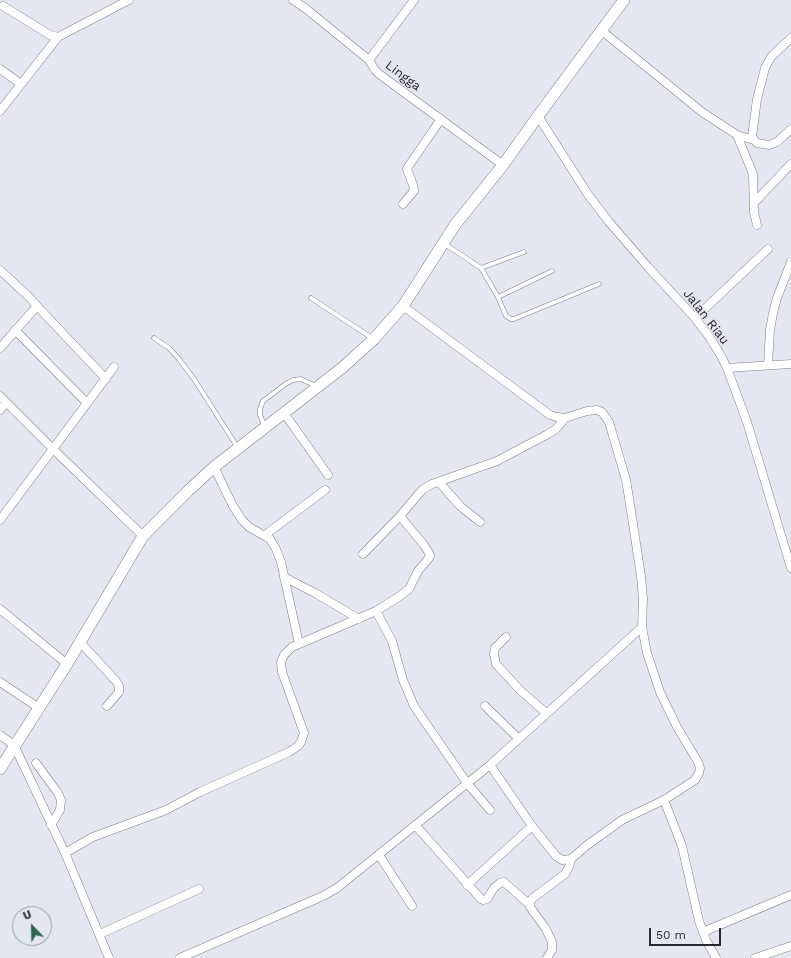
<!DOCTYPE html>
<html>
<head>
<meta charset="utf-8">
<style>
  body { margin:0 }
  #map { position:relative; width:791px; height:958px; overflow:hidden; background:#e4e6f0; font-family:"Work Sans",sans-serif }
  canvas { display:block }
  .north { position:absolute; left:12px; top:906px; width:40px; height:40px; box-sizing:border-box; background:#e4e6f0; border:1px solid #999aa2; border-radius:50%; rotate:337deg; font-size:11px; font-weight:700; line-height:16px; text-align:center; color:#28292d }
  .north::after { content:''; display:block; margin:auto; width:14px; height:18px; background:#2c644c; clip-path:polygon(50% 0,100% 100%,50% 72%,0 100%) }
  .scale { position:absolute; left:649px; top:928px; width:72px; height:18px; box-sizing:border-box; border:2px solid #28292d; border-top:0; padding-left:5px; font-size:12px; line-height:14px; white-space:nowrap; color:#28292d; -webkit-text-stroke:3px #e4e6f0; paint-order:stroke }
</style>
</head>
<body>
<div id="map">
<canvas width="791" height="958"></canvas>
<div class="north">U</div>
<div class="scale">50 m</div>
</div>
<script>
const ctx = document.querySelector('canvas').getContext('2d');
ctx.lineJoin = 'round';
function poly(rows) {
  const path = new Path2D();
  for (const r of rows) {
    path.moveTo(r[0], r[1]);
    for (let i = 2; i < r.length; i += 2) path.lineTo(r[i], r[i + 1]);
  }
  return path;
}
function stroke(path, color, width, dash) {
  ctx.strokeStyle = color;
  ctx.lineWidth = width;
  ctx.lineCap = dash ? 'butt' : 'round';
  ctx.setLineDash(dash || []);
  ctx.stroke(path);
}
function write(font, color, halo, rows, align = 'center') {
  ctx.font = font + ' "Work Sans",sans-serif';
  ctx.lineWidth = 3;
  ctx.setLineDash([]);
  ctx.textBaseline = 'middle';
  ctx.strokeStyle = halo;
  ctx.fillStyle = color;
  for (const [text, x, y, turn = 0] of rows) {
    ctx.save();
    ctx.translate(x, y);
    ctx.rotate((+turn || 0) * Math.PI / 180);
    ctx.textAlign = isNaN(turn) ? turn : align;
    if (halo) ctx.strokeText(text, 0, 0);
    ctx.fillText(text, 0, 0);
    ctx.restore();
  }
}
const lane = poly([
  [445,244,481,268,524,252],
  [481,268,498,297,506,316,511,319,514,319,599,284],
  [498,297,552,271],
  [311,298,372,338],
  [154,338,169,348,179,359,194,379,238,448],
  [265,427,260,415,260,409,263,401,287,383,293,380,301,379,316,386]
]);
const street = poly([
  [293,0,305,8,369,60,375,70,379,74,503,165],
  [3,6,50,35,58,37,129,0],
  [602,31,702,112,737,135,754,140],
  [791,38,771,57,765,68,757,99,752,137,757,143,769,145,777,142,791,129],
  [369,60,414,0],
  [0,69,21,84],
  [0,111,58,37],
  [538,116,589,196,609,222,648,267,695,318,708,335,720,354,727,368,747,422,791,568],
  [737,135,753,174,754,212,757,225],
  [754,203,791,164],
  [403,204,414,191,413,185,407,169,408,167,441,119],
  [0,270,29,297,37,306,0,348],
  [37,306,106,379],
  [403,306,550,415,557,417,565,418,587,411,597,410,602,412,609,422,626,480,629,498,641,576,643,599,642,627,647,653,660,692,677,727,698,762,700,768,699,773,695,780,664,800,682,846,699,921,706,940,716,958],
  [695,318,768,249],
  [15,330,87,403],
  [768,365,770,330,773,313,777,298,791,262],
  [727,368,791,364],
  [0,396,53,449,143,536],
  [0,410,6,402],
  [284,413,328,475],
  [214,467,233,506,242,520,249,527,270,539,276,549,281,562,299,644],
  [439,482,460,506,480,522],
  [0,520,114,367],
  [265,535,325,490],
  [363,554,400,516],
  [284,577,315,593,359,619],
  [0,609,67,664],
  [376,611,392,641,403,680,414,706,467,783,490,810],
  [506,637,495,648,494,654,496,664,520,690,546,713],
  [80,642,116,681,119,686,119,692,107,706],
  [0,682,39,708],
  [485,706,518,738],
  [0,735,14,745,65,853,109,958],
  [36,763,58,793,61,800,60,810,51,825],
  [490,765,532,826,556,856,562,860,571,859,586,846,611,828,622,820,664,800],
  [416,826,481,899,483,900,487,899,494,888,500,883,504,882,530,905],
  [65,853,93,837,166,810,200,792,289,752,298,746,301,742,304,733,282,672,281,662,284,655,292,647,376,611,400,596,409,589,418,571,429,558,430,556,429,553,424,545,400,516,422,490,432,484,497,461,548,434,556,429,565,418],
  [379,855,412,906],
  [467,885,532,826],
  [703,932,791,895],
  [100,934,199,889],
  [180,958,323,896,337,888,490,765,642,627],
  [547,958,552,950,552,942,546,929,530,907,530,902,533,898,565,874,569,867,571,859],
  [755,958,791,946]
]);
const secondary = poly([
  [0,769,67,664,143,536,188,491,214,467,342,368,374,339,403,306,455,225,503,165,538,116,624,0]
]);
stroke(lane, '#7e8088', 5);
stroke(street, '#7e8088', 9);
stroke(secondary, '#7e8088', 12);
stroke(lane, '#fff', 4);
stroke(street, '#fff', 8);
stroke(secondary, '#fff', 11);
write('13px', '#28292d', '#e4e6f0', [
  ["Lingga",403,76,37],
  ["Jalan Riau",706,317,52]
]);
</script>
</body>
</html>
